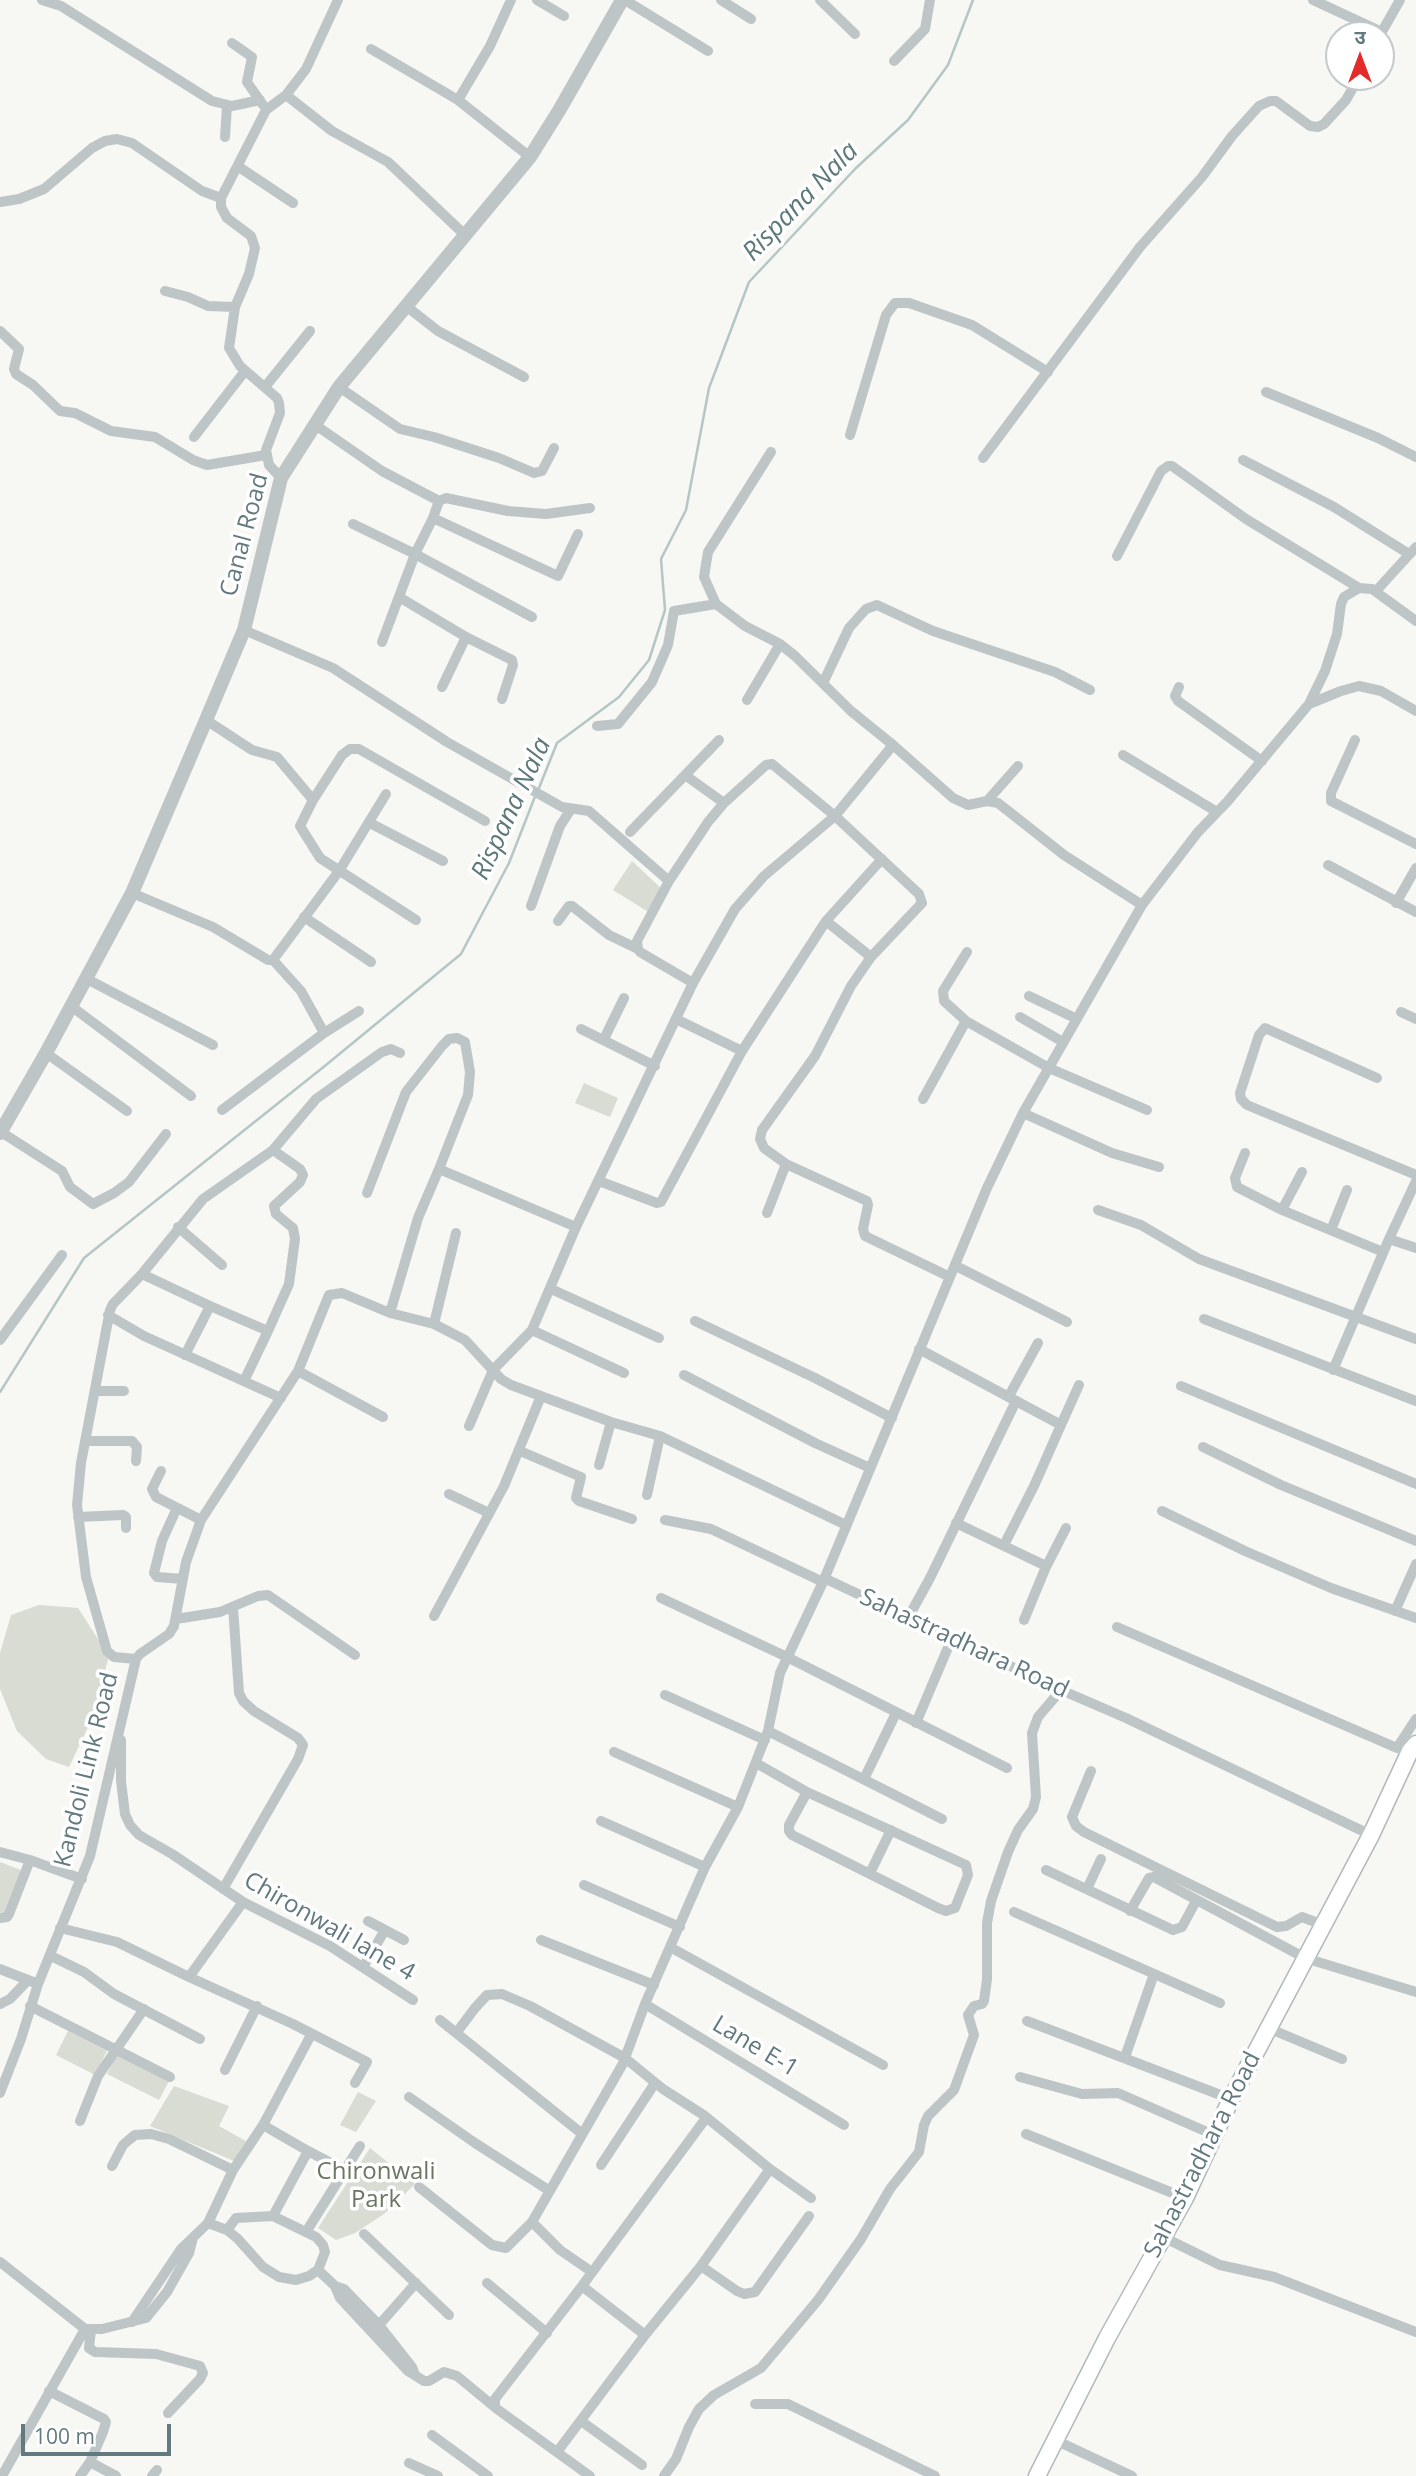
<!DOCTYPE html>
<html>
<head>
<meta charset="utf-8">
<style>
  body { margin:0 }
  #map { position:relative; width:1416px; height:2476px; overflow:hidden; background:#f7f7f4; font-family:"Open Sans","Noto Sans Devanagari",sans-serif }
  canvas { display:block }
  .north { position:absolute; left:1325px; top:21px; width:70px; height:70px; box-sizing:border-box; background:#fff; border:2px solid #c0c9cc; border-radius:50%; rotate:0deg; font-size:19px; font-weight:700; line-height:28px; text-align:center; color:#62797f }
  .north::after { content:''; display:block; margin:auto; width:24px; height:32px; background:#e32b29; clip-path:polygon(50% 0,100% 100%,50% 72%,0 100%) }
  .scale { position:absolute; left:21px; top:2424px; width:150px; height:32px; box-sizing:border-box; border:4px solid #62797f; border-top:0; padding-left:9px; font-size:21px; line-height:24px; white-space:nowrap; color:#62797f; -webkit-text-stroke:5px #fff; paint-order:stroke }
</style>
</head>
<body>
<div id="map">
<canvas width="1416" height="2476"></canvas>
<div class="north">उ</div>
<div class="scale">100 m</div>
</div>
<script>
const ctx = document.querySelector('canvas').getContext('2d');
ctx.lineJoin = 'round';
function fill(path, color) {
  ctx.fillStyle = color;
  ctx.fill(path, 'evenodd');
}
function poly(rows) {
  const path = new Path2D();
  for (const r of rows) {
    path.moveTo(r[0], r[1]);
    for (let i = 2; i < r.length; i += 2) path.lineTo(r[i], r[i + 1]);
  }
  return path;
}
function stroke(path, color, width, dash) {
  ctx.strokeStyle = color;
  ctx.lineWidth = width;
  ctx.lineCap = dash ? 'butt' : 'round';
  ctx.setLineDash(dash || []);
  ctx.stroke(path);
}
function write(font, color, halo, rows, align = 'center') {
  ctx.font = font + ' "Open Sans",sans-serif';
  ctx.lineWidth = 7;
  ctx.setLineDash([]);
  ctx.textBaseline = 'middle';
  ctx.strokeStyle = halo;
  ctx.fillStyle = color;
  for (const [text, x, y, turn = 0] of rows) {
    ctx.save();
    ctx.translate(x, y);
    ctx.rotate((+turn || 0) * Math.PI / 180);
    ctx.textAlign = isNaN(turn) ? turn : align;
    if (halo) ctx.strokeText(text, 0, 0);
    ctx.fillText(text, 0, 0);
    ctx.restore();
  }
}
fill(poly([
  [632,861,663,890,650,913,613,890],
  [584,1083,618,1098,610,1117,575,1103],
  [39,1605,78,1608,109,1656,91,1721,69,1767,46,1759,17,1731,0,1689,0,1653,11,1615],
  [0,1862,21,1870,5,1915,0,1912],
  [68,2031,107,2051,95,2075,56,2055],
  [117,2054,169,2081,159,2100,107,2074],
  [174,2086,229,2106,219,2126,246,2141,234,2161,150,2126],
  [358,2092,376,2101,356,2132,340,2125],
  [370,2148,415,2184,384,2214,355,2233,336,2240,318,2228]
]), '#d8dcd3');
stroke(poly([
  [539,788,557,743,619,697,649,660,665,610,661,559,686,510,709,388,749,282,856,168,908,120,948,65,973,0],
  [0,1392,84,1258,326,1065,461,954,509,863,536,794]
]), '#b4c6c6', 2.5);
const secondary = poly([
  [1037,2476,1107,2338,1185,2198,1231,2099,1371,1835,1410,1751,1416,1744]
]);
stroke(secondary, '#b0b9bb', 19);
stroke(poly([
  [42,0,61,6,212,101,232,106,260,100],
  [537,0,564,16],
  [625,0,708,51],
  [721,0,751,19],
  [820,0,855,34],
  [1313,0,1382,32],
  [1380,35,1400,0],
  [232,43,252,57,247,82,263,105],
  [371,49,458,100,530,157],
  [894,61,925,29,930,0],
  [286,95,332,131,388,162,466,236],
  [458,100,490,46,511,0],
  [225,137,227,106],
  [239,167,293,203],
  [0,202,19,199,44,189,92,148,105,141,117,139,132,143,202,191,221,198],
  [165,291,188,297,208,306,235,307],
  [406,306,438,331,524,377],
  [0,331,19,349,14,369,16,374,33,385,60,411,75,413,111,431,155,437,193,460,207,465,266,455],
  [265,387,310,331],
  [339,387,400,429,434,437,499,458,534,473,542,471,554,448],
  [1266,392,1378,438,1416,457],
  [314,424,382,471,439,501,446,498,508,511,546,514,590,508],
  [850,435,886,315,895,303,909,303,972,325,1048,372],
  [194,437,245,371],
  [771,452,708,552,704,577,716,604,745,626,780,644,795,656,851,711,893,745,953,798,968,805,987,801,998,803,1064,855,1142,905],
  [983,458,1140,247,1202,177,1232,136,1259,106,1270,101,1276,101,1310,126,1318,127,1324,124,1346,100,1359,77],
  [1243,460,1334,507,1409,554],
  [281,478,269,465,266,450,280,413,279,403,277,398,240,366,229,348,235,307,249,274,255,248,251,236,227,218,221,207,221,198,266,110,286,95,306,69,338,0],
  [439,501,433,518,558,576,578,534],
  [353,524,415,554,532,617],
  [1117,556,1161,471,1168,466,1172,466,1246,519,1359,588],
  [1376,591,1416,547],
  [399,597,466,637,512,660,513,665,502,699],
  [244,630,333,668,447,742,562,807,589,811,669,881],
  [382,642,415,554,433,518],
  [823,683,849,628,866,609,877,605,933,631,1055,672,1090,690],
  [442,687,466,637],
  [1179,687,1175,696,1178,701,1262,761],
  [747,700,780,644],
  [1309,704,1341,691,1359,686,1381,691,1416,711],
  [206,720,252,750,277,757,313,800,342,755,350,749,359,749,485,821],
  [597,726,618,724,652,682,668,645,674,611,716,604],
  [1355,740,1331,793,1331,801,1416,844],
  [893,745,835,816,919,894,922,903,871,957,851,986,815,1056,762,1130,760,1139,764,1148,786,1164,867,1201,868,1205,863,1229,865,1236,950,1277],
  [1123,755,1217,812],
  [685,775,724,803],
  [313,800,300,826,320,858,416,920],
  [987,801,1018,766],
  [370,823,443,861],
  [630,832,719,740],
  [1328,865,1416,912],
  [132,893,213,927,268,960,273,960,339,871,386,794],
  [1396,903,1416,868],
  [531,906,560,826,571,809],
  [304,917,371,962],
  [558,921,569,906,572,906,609,935,638,949],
  [826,921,871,957],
  [967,952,943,991,944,1001,966,1021,1049,1068,1147,1110],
  [273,960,301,991,324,1033],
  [85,978,213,1045],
  [1029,996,1077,1019],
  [71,1006,191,1096],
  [1401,1012,1416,1019],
  [1020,1017,1063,1042],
  [581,1029,655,1066],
  [604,1039,624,998],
  [742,1051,826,921,882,859],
  [46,1053,127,1111],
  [1377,1078,1265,1028,1259,1035,1240,1093,1241,1099,1247,1105,1416,1175],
  [923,1099,966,1021],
  [222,1110,324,1033,359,1011],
  [1023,1113,1112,1153,1159,1167],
  [1,1132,62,1171,70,1187,93,1204,114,1193,129,1182,166,1134],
  [1245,1153,1235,1178,1237,1187,1282,1210,1383,1252],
  [599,1181,657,1203,661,1202,742,1051,678,1020],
  [367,1193,406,1092,442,1046,449,1039,457,1038,465,1042,470,1072,468,1095,439,1169,576,1227],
  [1098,1210,1141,1225,1199,1259,1416,1339],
  [1282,1210,1302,1172],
  [767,1213,786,1164],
  [178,1227,222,1265],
  [1331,1230,1347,1190],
  [1389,1239,1416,1248],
  [956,1266,1067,1322],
  [142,1274,210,1306,268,1331,244,1381],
  [551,1289,659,1338],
  [390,1313,418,1218,439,1169],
  [108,1315,144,1336,281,1398],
  [1204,1319,1416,1401],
  [695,1321,815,1378,892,1418],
  [434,1324,456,1233],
  [532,1330,624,1373],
  [268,1331,289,1284,295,1239,293,1228,276,1214,274,1206,300,1182,303,1175,300,1169,273,1150],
  [0,1340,62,1255],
  [919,1349,1061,1425,1034,1486,1004,1545],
  [185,1355,210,1306],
  [1333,1370,1389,1239,1416,1181],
  [298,1371,383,1417],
  [684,1375,815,1443,870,1468],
  [1181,1386,1416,1484],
  [95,1391,124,1391],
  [1009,1396,1038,1343],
  [1061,1425,1079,1385],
  [469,1426,493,1370,532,1330,576,1227,693,983,735,909,764,876,835,816,772,764,766,765,724,803,708,822,669,881,637,941,638,949,640,952,693,983],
  [85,1441,132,1441,137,1447,136,1461],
  [1203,1447,1281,1485,1416,1541],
  [520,1451,581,1477,576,1498,579,1501,632,1519],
  [599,1465,611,1422],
  [161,1471,152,1489,156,1497,201,1520],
  [449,1494,489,1513],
  [647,1495,660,1436],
  [176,1510,162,1541,154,1573,157,1577,183,1579],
  [1162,1511,1245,1551,1331,1588,1416,1618],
  [78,1517,123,1515,126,1517,126,1528],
  [665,1520,711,1529,823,1582],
  [956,1523,1044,1565,1045,1569,1024,1620],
  [1045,1569,1066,1528],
  [824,1578,1061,1690,1126,1718,1371,1835],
  [661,1598,787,1657,1007,1768],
  [1395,1611,1416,1564],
  [434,1616,504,1486,541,1396],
  [908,1618,930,1578,1016,1401],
  [176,1619,220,1612,258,1596,268,1595,355,1655],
  [1117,1627,1397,1748,1410,1751],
  [136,1659,114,1657,107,1651,86,1577,77,1505,81,1463,110,1310,113,1304,142,1274,203,1199,273,1150,316,1099,382,1052,391,1049,400,1053],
  [665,1695,765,1740],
  [916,1723,952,1638],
  [768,1731,942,1819],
  [121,1740,121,1781,125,1814,130,1825,139,1835,172,1854,243,1902,330,1946,413,2000],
  [1397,1748,1416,1719],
  [614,1752,738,1807],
  [756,1763,807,1792,966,1865,968,1875,955,1908,946,1911,938,1908,792,1835,789,1831,789,1825,807,1792],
  [1091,1771,1072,1817,1076,1826,1084,1832,1277,1927,1286,1926,1302,1917,1323,1925],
  [864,1779,896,1713],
  [601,1821,705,1867],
  [0,1852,30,1860,82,1879],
  [1046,1870,1173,1930,1182,1927,1196,1901],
  [870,1873,891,1830],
  [584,1885,680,1927],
  [223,1889,298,1759,303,1745,298,1738,254,1711,243,1701,239,1693,233,1607],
  [1087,1889,1101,1859],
  [1130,1911,1149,1878,1154,1877,1305,1958,1416,1992],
  [1014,1912,1220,2003],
  [0,1918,7,1917,9,1914,30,1860],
  [368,1921,404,1940],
  [60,1928,117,1942,189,1977,293,2024,367,2062,355,2083],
  [541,1940,654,1985],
  [670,1947,883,2065],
  [51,1956,84,1972,114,1994,200,2039],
  [363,1967,385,1930],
  [0,1969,38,1984],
  [189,1977,243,1902],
  [0,2004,10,1999,28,1980],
  [645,2004,844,2125],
  [30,2006,170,2077],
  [440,2020,581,2133],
  [1027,2021,1231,2099],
  [1268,2028,1342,2059],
  [457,2032,475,2008,487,1995,502,1994,530,2006,625,2058,663,2089,705,2116,770,2169,811,2198],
  [1125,2057,1154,1974],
  [625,2058,645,2004,705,1867,738,1807,768,1731,780,1673,823,1582,987,1188,1023,1113,1142,905,1198,832,1227,802,1309,704,1325,671,1337,634,1341,604,1344,597,1359,588,1372,589,1416,621],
  [225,2070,257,2006],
  [1020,2077,1082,2094,1118,2093,1214,2135],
  [0,2093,21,2039,38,1984,90,1856,136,1659,140,1654,169,1634,174,1626,186,1562,201,1520,298,1371,329,1295,342,1293,390,1313,434,1324,465,1340,501,1379,511,1385,611,1422,660,1436,846,1525],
  [409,2097,475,2143,550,2191],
  [80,2121,98,2076,144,2009],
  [263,2125,308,2151,273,2216,316,2237,323,2245,325,2252,318,2270],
  [1026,2134,1185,2198],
  [308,2151,344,2170],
  [601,2165,655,2083],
  [112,2166,123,2145,130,2139,135,2135,151,2134,169,2139,233,2170,208,2223],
  [233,2170,263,2125,311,2035],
  [419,2187,492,2245,506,2248,532,2222],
  [227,2230,236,2218,273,2216],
  [306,2232,360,2146],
  [364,2234,449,2315],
  [1163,2237,1220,2265,1274,2277,1416,2332],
  [0,2262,85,2329,102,2329,146,2318,167,2292,189,2253,193,2238],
  [701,2266,737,2291,744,2294,755,2292,809,2216],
  [592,2272,560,2250,532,2222,625,2060],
  [487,2283,547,2333],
  [335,2286,340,2298,408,2371,424,2381,429,2381,444,2372,457,2376,497,2409,590,2476],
  [582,2286,645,2335],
  [132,2322,181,2249,208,2223,227,2230,238,2239,263,2267,279,2277,296,2280,309,2276,318,2270,335,2286,344,2289,379,2325,412,2367,415,2375],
  [379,2325,416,2283],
  [91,2330,89,2348,95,2352,156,2354,200,2366,203,2373,200,2379,168,2413],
  [49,2391,104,2419,106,2422,103,2432,90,2462,80,2476],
  [755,2404,788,2404,935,2476],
  [495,2406,495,2399,582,2286,706,2118],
  [581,2421,642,2465],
  [432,2435,488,2476],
  [1055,2440,1132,2476],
  [557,2452,645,2335,701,2266,770,2169],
  [90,2462,116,2476],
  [409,2463,438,2476],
  [2,2476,85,2329],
  [152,2476,157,2470],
  [664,2476,676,2459,689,2427,699,2409,714,2395,761,2368,818,2300,861,2239,890,2189,919,2152,924,2125,928,2116,954,2090,974,2035,968,2015,974,2006,982,2004,984,2001,987,1979,987,1923,991,1901,1008,1852,1018,1830,1033,1809,1036,1797,1032,1733,1038,1717,1061,1690]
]), '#bec5c7', 10);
stroke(poly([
  [0,1133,46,1053,132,893,206,720,244,630,281,478,339,387,530,157,560,109,622,0]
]), '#bec5c7', 14);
stroke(secondary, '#fff', 16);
write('24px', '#62797f', '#fff', [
  ["Canal Road",245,535,-75],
  ["Sahastradhara Road",964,1644,25],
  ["Kandoli Link Road",87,1770,-76],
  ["Chironwali lane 4",329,1927,30],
  ["Lane E-1",755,2047,31],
  ["Sahastradhara Road",1203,2155,-63]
]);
write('24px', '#6a7761', '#fff', [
  ["Chironwali",376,2172],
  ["Park",376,2200]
]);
write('italic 26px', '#5d787a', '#fff', [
  ["Rispana Nala",801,202,-46],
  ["Rispana Nala",512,809,-65]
]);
</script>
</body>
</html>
